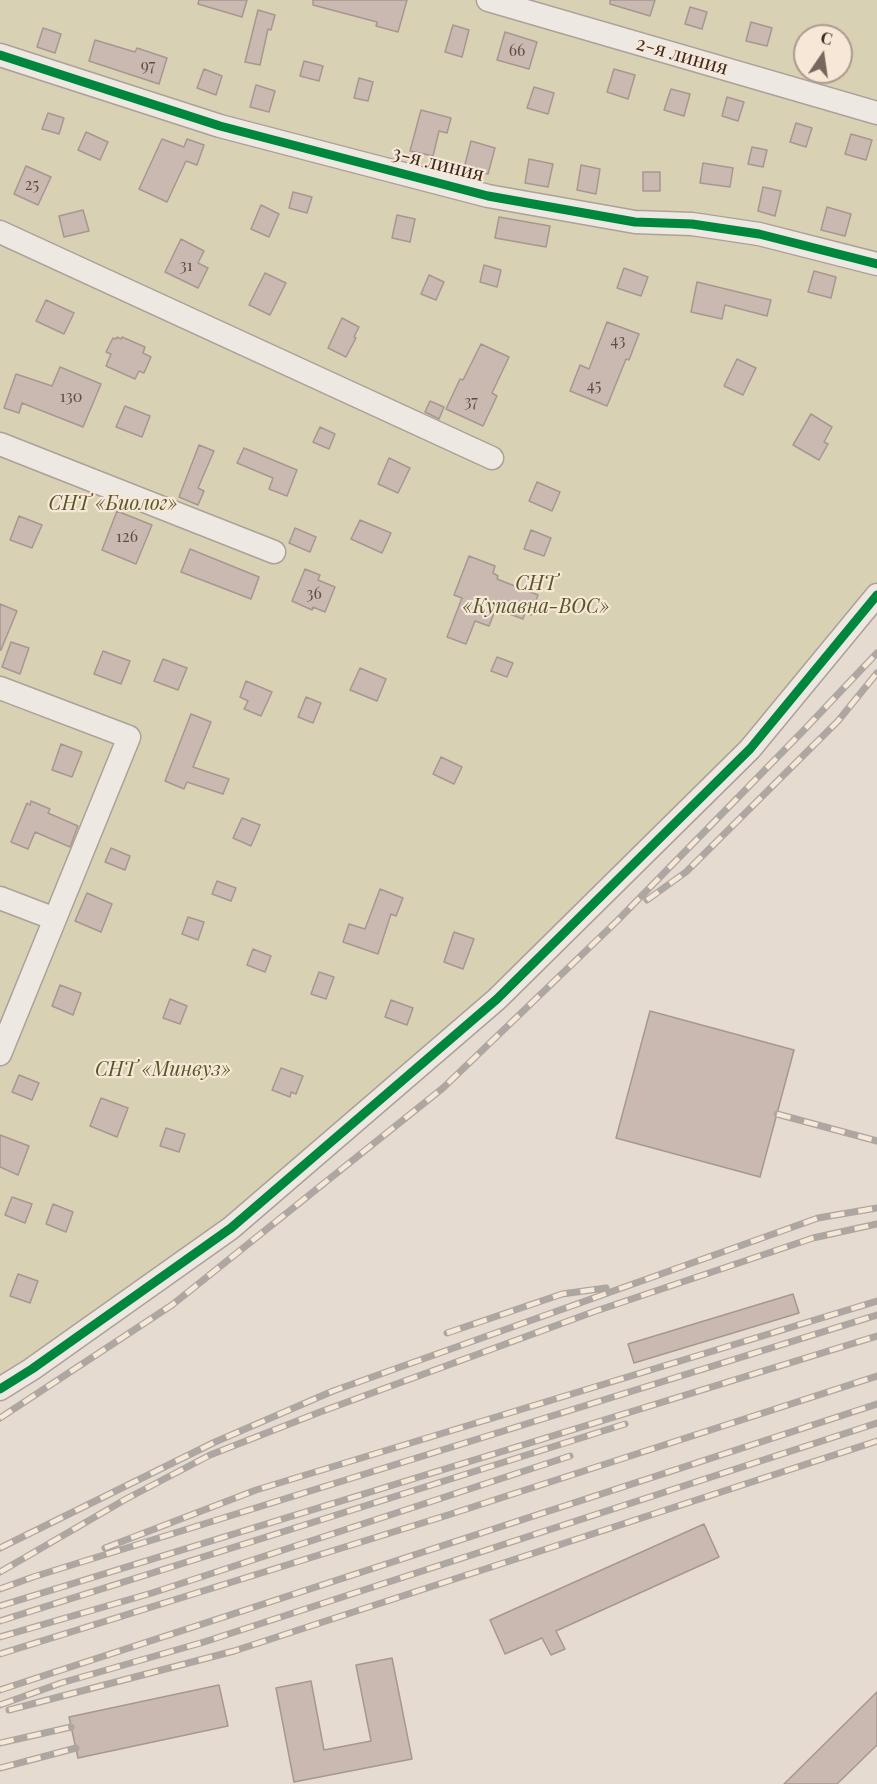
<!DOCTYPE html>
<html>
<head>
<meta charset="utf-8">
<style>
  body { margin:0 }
  #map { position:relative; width:877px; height:1784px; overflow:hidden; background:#e6dbd1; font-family:"Playfair Display",serif }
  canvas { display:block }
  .north { position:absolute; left:793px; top:24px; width:60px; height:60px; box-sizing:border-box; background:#f6e7d7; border:2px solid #ab9b8e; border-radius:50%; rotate:13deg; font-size:16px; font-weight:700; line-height:24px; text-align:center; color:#3b2820 }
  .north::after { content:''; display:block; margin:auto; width:21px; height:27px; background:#77675e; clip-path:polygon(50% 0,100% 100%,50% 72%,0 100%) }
</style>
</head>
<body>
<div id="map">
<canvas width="877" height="1784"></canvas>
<div class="north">С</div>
</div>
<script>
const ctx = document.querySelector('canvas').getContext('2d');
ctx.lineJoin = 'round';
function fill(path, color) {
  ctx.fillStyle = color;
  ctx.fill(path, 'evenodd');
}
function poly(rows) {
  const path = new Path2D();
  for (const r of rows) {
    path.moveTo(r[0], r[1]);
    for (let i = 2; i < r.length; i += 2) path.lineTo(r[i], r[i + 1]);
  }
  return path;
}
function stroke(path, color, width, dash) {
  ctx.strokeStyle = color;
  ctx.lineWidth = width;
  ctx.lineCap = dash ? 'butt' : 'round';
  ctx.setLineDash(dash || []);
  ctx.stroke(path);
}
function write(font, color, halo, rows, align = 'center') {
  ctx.font = font + ' "Playfair Display",serif';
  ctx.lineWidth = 4.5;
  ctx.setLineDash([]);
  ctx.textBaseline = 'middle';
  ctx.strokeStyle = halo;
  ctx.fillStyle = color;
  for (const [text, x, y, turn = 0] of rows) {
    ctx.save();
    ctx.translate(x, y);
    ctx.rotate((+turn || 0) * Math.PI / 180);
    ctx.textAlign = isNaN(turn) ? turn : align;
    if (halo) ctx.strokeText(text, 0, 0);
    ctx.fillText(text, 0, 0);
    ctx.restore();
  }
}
fill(poly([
  [0,0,877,0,877,595,750,749,497,1000,231,1228,0,1389],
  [805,36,841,36,841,72,805,72]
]), '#d8d1b3');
const building = poly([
  [199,0,247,0,242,17,198,4,199,0],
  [313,0,407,0,398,32,376,26,377,22,313,5,313,0],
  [610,0,655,0,650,16,610,4,610,0],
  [690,7,707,12,702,29,685,24,690,7],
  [258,10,275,15,271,30,268,29,260,65,245,62,258,10],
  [751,22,772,28,767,46,746,41,751,22],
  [453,25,469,30,462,57,445,52,453,25],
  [43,28,61,34,55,53,37,47,43,28],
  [505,32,537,42,529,69,497,60,505,32],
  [95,40,135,52,137,48,167,58,159,84,89,61,95,40],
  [304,61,323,66,319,81,300,76,304,61],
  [204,69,222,76,216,95,197,88,204,69],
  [614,69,635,75,628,99,607,92,614,69],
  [359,78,373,82,368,101,354,98,359,78],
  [256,85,275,91,269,112,250,107,256,85],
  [534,87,554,93,548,114,527,108,534,87],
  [671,89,690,94,684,116,664,110,671,89],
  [727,97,744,102,738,121,722,116,727,97],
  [421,110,451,118,447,133,439,131,433,156,410,151,421,110],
  [48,113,64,118,59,134,42,129,48,113],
  [796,123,812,128,806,147,790,142,796,123],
  [86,132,108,142,100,160,78,150,86,132],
  [851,134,872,140,866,160,845,154,851,134],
  [162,139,184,147,187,139,204,145,197,165,186,161,167,202,139,189,162,139],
  [471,141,495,148,488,174,464,168,471,141],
  [752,147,767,150,763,167,748,164,752,147],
  [529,159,553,164,548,187,525,183,529,159],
  [703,163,733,168,730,187,700,183,703,163],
  [581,165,600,169,596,194,577,190,581,165],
  [26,166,51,177,38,205,14,194,26,166],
  [643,172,660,172,660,191,643,191,643,172],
  [763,187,781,191,775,216,758,211,763,187],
  [293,192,312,197,307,213,289,208,293,192],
  [261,205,279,214,269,237,251,229,261,205],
  [827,207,851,214,845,236,821,230,827,207],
  [83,210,89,231,64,237,59,216,83,210],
  [397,215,415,219,410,242,392,238,397,215],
  [499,217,550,226,546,247,495,238,499,217],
  [181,239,204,251,198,263,208,268,198,288,165,272,181,239],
  [484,265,501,270,497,287,480,282,484,265],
  [624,268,648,277,641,296,617,288,624,268],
  [814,271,836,277,831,298,808,292,814,271],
  [265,273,286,283,270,315,249,305,265,273],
  [429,275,444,282,436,300,421,294,429,275],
  [697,282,771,300,767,316,725,305,722,319,691,312,697,282],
  [46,300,74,313,64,334,36,321,46,300],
  [342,318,359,327,354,337,356,338,346,357,328,348,342,318],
  [607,322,639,334,629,360,626,359,607,406,570,391,580,365,589,369,607,322],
  [117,337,121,339,122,337,145,347,143,353,151,357,144,373,139,371,135,379,106,366,111,354,106,352,113,338,116,339,117,337],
  [481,344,509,357,492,393,497,396,483,426,446,409,460,379,463,380,481,344],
  [737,359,756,368,743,395,724,386,737,359],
  [60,367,101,384,83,427,22,403,19,413,4,408,16,374,52,386,60,367],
  [430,401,444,407,439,419,425,412,430,401],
  [125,406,150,416,142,437,116,427,125,406],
  [811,414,832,427,824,442,828,444,819,460,793,445,811,414],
  [320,427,335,434,329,449,313,442,320,427],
  [199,445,214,451,198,488,204,491,198,505,179,497,199,445],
  [244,448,297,470,287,496,269,489,273,478,237,463,244,448],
  [389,458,410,468,398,493,378,484,389,458],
  [537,482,560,492,552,511,529,501,537,482],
  [117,511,152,525,136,564,102,550,117,511],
  [19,516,42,525,32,548,10,540,19,516],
  [360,520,391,533,382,553,351,539,360,520],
  [295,528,316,537,310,552,289,543,295,528],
  [531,530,551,538,544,556,524,549,531,530],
  [190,549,259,577,251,599,181,572,190,549],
  [469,556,495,566,493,573,498,576,497,579,538,595,531,615,525,613,523,619,504,612,503,615,495,611,489,626,475,621,466,644,447,637,462,598,454,595,469,556],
  [305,569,320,575,318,580,335,587,325,612,313,607,312,610,292,601,305,569],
  [0,604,17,611,1,650,0,650,0,604],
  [11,642,29,648,20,674,2,667,11,642],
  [103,651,130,661,121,684,94,674,103,651],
  [497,657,513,663,507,677,491,671,497,657],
  [163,659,187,668,178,690,154,681,163,659],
  [360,668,386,679,377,701,350,690,360,668],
  [246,681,272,692,261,716,244,709,248,701,240,697,246,681],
  [306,697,321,703,313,723,298,717,306,697],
  [191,714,211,722,193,767,229,779,223,794,187,782,184,789,165,781,191,714],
  [61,744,82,752,72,777,52,770,61,744],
  [441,757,462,767,454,784,433,774,441,757],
  [31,801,50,809,48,813,78,826,70,847,35,832,28,849,11,842,27,803,30,805,31,801],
  [242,818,260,825,251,846,233,838,242,818],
  [111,848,130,856,125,870,105,862,111,848],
  [217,881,236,888,231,901,212,894,217,881],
  [380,889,403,898,396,916,391,914,378,954,343,942,349,924,365,929,380,889],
  [87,893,112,904,101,932,75,921,87,893],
  [188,917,204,922,198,940,182,934,188,917],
  [454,932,474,939,463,969,444,962,454,932],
  [253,949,271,956,265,972,247,965,253,949],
  [319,972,334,977,326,999,311,994,319,972],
  [60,985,81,993,73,1015,52,1006,60,985],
  [170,999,187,1006,180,1024,163,1018,170,999],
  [391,1000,413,1008,407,1025,385,1017,391,1000],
  [650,1011,794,1050,760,1177,616,1138,650,1011],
  [281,1068,303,1076,296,1094,291,1092,290,1097,272,1090,281,1068],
  [19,1075,39,1083,32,1100,12,1092,19,1075],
  [101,1098,128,1108,117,1137,90,1126,101,1098],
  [166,1128,185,1134,179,1152,160,1146,166,1128],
  [0,1135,29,1146,18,1175,0,1167,0,1135],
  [12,1197,32,1204,25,1223,5,1215,12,1197],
  [53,1204,73,1212,66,1232,46,1224,53,1204],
  [18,1274,38,1281,30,1303,10,1296,18,1274],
  [793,1294,799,1313,634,1363,628,1344,793,1294],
  [704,1524,719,1557,556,1631,565,1649,551,1655,542,1638,505,1654,490,1620,704,1524],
  [392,1658,412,1759,294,1782,276,1688,311,1681,324,1750,371,1741,356,1665,392,1658],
  [219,1685,228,1726,78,1758,69,1717,219,1685],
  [877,1692,877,1745,837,1784,784,1784,877,1692]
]);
fill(building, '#cab9b1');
stroke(building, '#a79790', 1.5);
const minor = poly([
  [488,0,877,113],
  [0,55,220,126,488,196,635,222,692,224,759,234,877,264],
  [0,232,492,458],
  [0,444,274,552],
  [0,688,129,737,0,1054],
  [0,898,55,919],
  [0,1389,32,1369,231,1228,497,999,750,749,877,595]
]);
stroke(minor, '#aca199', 25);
stroke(minor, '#eee8e2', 22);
const rail = poly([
  [647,900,686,872,838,721,877,673],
  [777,1114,877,1141],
  [447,1333,562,1294,606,1288],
  [0,1418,172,1305,443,1088,617,921,804,730,877,653],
  [0,1548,215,1442,333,1391,818,1218,877,1208],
  [105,1548,256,1490,877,1301],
  [0,1572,126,1499,210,1455,320,1412,593,1312,813,1238,877,1224],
  [0,1589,33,1577,877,1315],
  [0,1606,877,1336],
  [0,1621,625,1424],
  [0,1637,152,1593,570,1456],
  [0,1654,448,1515,877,1376],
  [0,1690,877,1404],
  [0,1705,61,1683,204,1642,877,1423],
  [9,1710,234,1651,877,1441],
  [0,1743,71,1727],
  [0,1768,76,1748]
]);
stroke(rail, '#aea7a1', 7);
stroke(rail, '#f6e7d7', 4.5, [14]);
stroke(poly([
  [0,55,220,126,488,196,635,222,692,224,759,234,877,264],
  [0,1389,32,1369,231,1228,497,999,750,749,877,595]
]), '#00873e', 9);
write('16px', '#5f4c44', null, [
  ["66",517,51],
  ["97",148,66],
  ["25",32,185],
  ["31",186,266],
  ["43",618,341],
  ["45",594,386],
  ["130",71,397],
  ["37",471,402],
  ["126",127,537],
  ["36",314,594]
]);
write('20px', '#3b2820', '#f6e7d7', [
  ["2-я линия",682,56,16],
  ["3-я линия",438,164,14]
]);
write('italic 20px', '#555727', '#f6e7d7', [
  ["СНТ «Биолог»",113,504],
  ["СНТ",536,584],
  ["«Купавна-ВОС»",536,607],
  ["СНТ «Минвуз»",163,1070]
]);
</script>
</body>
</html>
